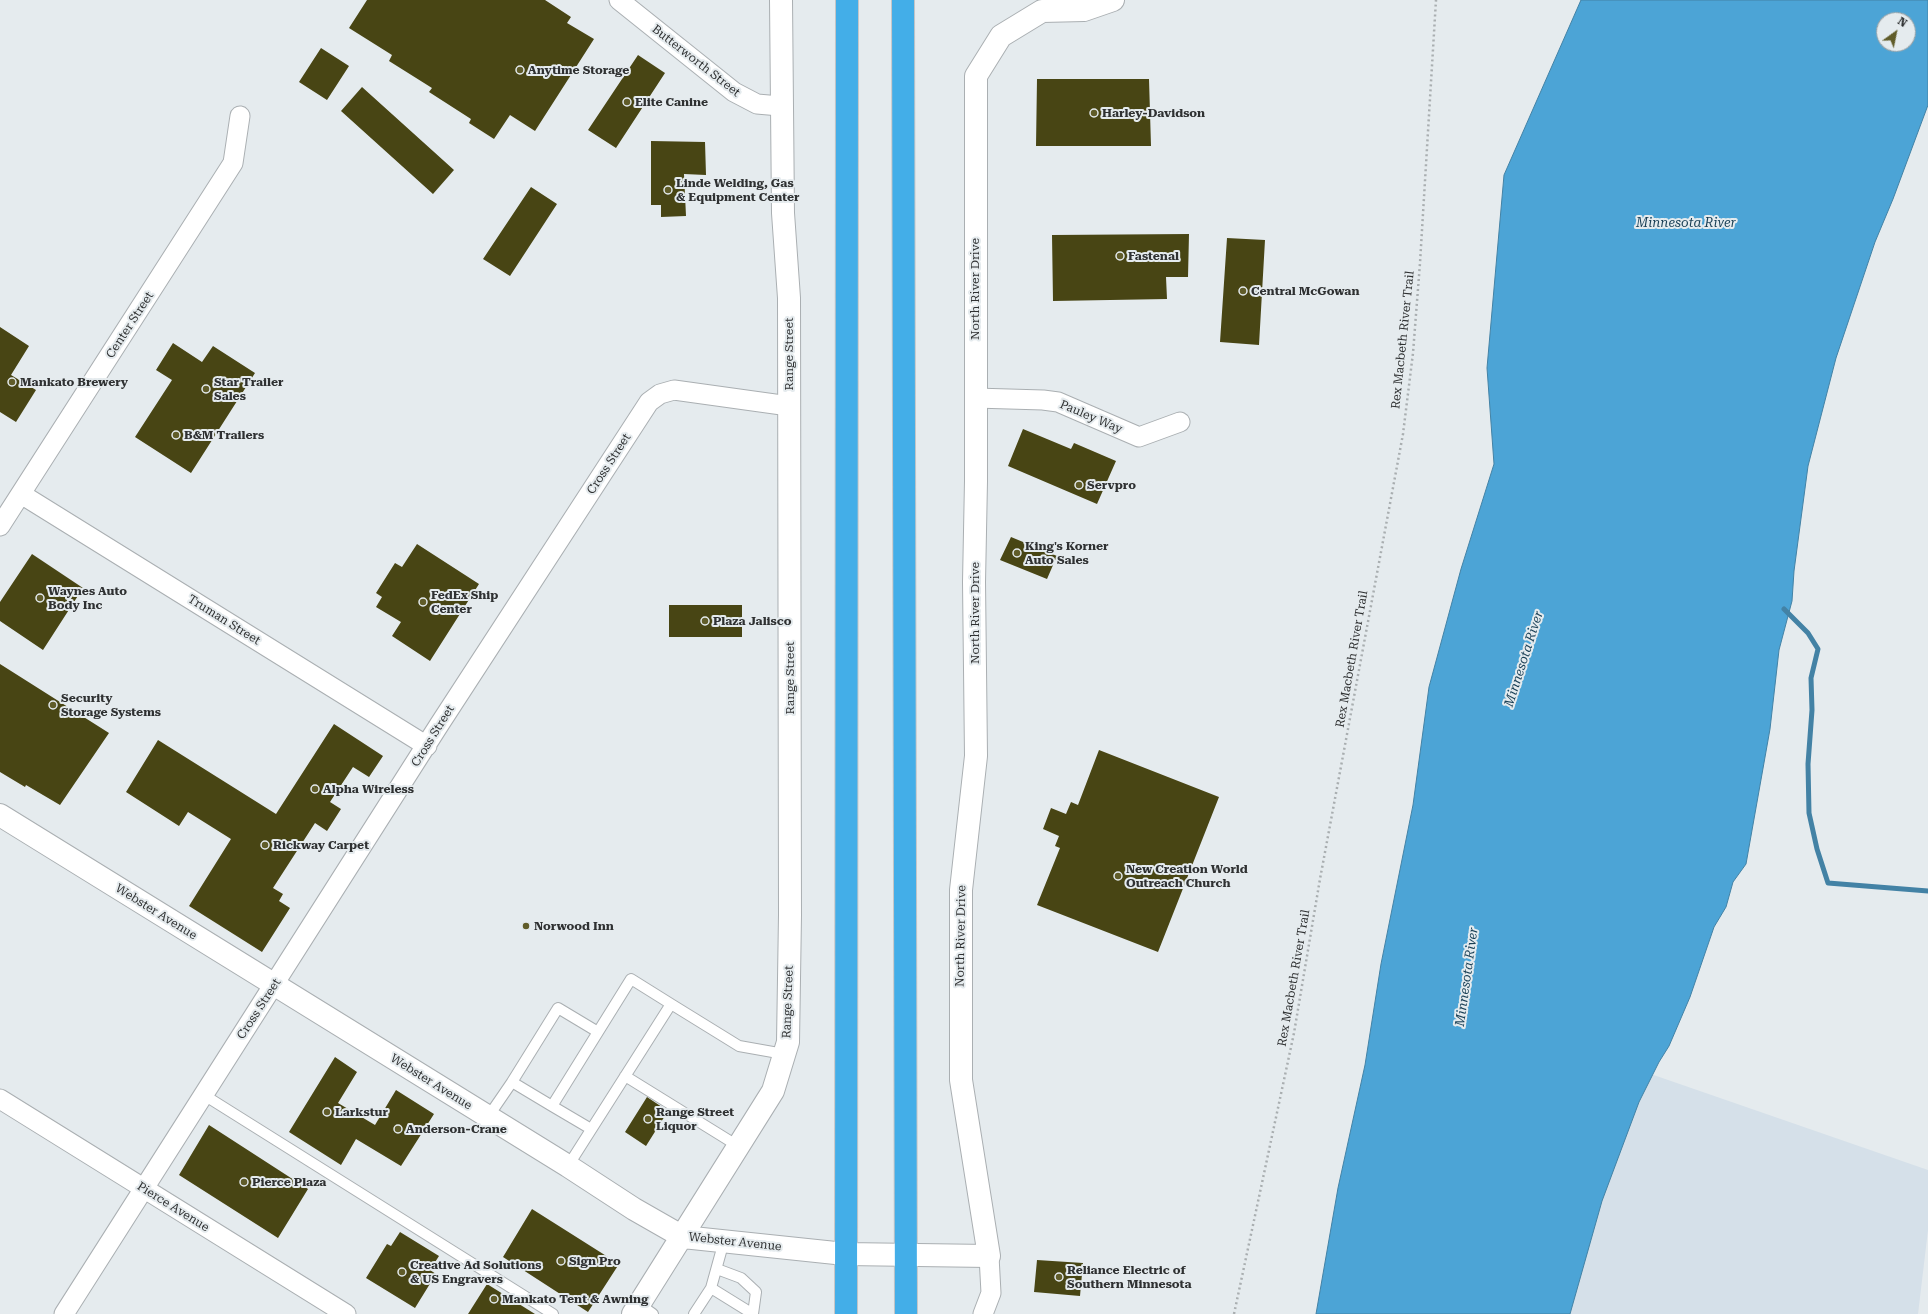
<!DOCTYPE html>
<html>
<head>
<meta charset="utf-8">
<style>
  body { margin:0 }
  #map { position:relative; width:1928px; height:1314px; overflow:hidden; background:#e5ebee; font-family:"Roboto Serif",serif }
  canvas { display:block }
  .north { position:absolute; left:1876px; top:12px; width:40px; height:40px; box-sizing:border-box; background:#e5ebee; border:1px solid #9ca1a3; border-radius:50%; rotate:33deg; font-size:11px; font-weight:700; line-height:16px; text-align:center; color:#2f3132 }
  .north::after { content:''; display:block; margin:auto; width:14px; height:18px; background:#605c29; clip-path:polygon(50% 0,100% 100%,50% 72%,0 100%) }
</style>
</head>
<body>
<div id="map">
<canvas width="1928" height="1314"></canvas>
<div class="north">N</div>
</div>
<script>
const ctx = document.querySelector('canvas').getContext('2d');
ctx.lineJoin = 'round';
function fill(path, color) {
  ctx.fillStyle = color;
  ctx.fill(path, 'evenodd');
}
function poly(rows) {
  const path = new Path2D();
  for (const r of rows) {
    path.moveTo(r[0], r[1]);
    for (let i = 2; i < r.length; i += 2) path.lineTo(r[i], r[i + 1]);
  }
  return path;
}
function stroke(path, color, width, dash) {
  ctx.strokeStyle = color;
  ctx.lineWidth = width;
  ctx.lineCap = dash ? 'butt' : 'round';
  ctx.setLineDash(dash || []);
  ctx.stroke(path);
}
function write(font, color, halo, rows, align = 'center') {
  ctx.font = font + ' "Roboto Serif",serif';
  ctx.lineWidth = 4;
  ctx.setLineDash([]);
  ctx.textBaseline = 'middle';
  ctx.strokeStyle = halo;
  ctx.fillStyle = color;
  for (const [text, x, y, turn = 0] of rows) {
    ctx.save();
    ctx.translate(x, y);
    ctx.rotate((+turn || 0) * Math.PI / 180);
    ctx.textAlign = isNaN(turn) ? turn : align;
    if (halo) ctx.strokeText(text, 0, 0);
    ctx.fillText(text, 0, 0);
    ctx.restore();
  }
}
fill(poly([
  [1619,1063,1928,1170,1928,1230,1918,1314,1507,1314]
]), '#d5e0e9');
const water = poly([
  [1581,0,1928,0,1928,105,1893,199,1875,242,1836,358,1808,466,1794,571,1792,601,1779,650,1770,729,1746,864,1733,882,1726,907,1714,927,1690,997,1669,1046,1659,1062,1639,1102,1602,1201,1570,1314,1316,1314,1338,1188,1365,1065,1381,964,1413,805,1429,687,1461,569,1494,464,1487,368,1504,175,1581,0],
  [1884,20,1908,20,1908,44,1884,44,1884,20]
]);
fill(water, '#4ca4d6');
stroke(water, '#4382a5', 1);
stroke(poly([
  [1784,609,1808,633,1818,649,1811,678,1812,710,1808,764,1809,813,1817,849,1828,883,1928,891]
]), '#4382a5', 5);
fill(poly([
  [367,0,545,0,571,17,567,23,594,39,535,131,510,115,494,139,469,123,471,119,429,92,432,88,389,61,392,55,349,28],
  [321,48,349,66,327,100,299,82],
  [638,55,665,73,616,148,588,130],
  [1037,79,1149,79,1151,146,1036,146],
  [362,87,454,170,433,194,341,111],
  [651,141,705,142,706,175,684,174,686,216,661,217,661,205,651,205],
  [531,187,557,204,510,276,483,259],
  [1189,234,1188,277,1166,277,1167,299,1053,301,1052,235],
  [1227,238,1265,240,1259,345,1220,342],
  [0,327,29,346,11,375,36,390,16,422,0,412],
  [173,343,202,362,213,346,255,373,191,473,135,437,172,380,156,370],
  [1023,429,1071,449,1074,443,1116,461,1097,504,1008,466],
  [1011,537,1057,556,1047,579,1000,560],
  [417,544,479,584,430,661,392,636,401,622,376,607,382,597,376,593,395,563,402,567],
  [32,554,83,588,43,650,0,621,0,602],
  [669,605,742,605,742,637,669,637],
  [0,664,109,733,60,805,26,785,25,787,0,772],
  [334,724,383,756,369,777,353,767,330,802,341,809,327,831,315,823,273,888,283,894,279,901,290,908,262,952,189,906,231,839,188,812,179,826,126,792,158,740,276,814],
  [1099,750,1219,797,1158,952,1037,905,1060,848,1055,846,1059,836,1043,829,1051,808,1066,814,1071,802,1078,805],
  [335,1057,357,1072,338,1103,375,1125,396,1090,434,1114,401,1166,356,1139,341,1165,289,1132],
  [647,1097,668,1111,646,1146,625,1132],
  [209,1125,308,1189,278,1238,179,1175],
  [532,1209,619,1264,588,1312,503,1257],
  [400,1232,439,1256,430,1270,436,1274,415,1308,366,1278,387,1244,391,1246],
  [1037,1260,1083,1263,1080,1296,1034,1292],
  [487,1284,535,1314,468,1314]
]), '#484514');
const lane = poly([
  [598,1032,631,979,671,1004],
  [625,1076,738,1146],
  [204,1095,553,1314],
  [552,1106,598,1032,558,1008,512,1082,552,1106,591,1129],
  [488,1117,512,1082],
  [568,1166,671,1004,739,1046,784,1054],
  [717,1269,741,1278,756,1292,753,1314,711,1288,724,1241],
  [639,1304,653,1314],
  [694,1314,711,1288]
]);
const street = poly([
  [619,0,734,92,757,104,780,106],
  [975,398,1043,400,1058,402,1139,437,1180,422],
  [21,494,427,746],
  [0,526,233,163,240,116],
  [0,1099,346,1314],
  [64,1314,439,725,649,402,660,394,674,390,789,406],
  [983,1314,991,1293,989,1256]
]);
const secondary = poly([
  [0,815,568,1166,634,1209,683,1237,845,1254,989,1256,961,1080,961,890,976,756,974,582,976,481,976,76,1001,36,1042,11,1084,10,1113,0],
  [633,1314,773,1091,788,1042,790,915,789,298,783,213,781,0]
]);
const highway = poly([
  [903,0,906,1314],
  [846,1314,847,0]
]);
stroke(lane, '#aaafb2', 12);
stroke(street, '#aaafb2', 21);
stroke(secondary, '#aaafb2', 24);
stroke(highway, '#c5c5c6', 24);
stroke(poly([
  [1234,1314,1294,1033,1320,879,1403,434,1413,353,1420,263,1436,0]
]), '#a9aeb0', 2.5, [2, 3]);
stroke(lane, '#fff', 10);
stroke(street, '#fff', 19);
stroke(secondary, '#fff', 22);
stroke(highway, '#43aee8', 22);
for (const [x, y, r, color] of [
  [520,70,4,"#605c29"],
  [627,102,4,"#605c29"],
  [1094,113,4,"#605c29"],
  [668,190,4,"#605c29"],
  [1120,256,4,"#605c29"],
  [1243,291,4,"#605c29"],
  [12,382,4,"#605c29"],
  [206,389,4,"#605c29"],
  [176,435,4,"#605c29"],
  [1079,485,4,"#605c29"],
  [1017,553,4,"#605c29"],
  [40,598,4,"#605c29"],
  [423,602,4,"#605c29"],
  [705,621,4,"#605c29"],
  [53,705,4,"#605c29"],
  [315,789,4,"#605c29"],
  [265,845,4,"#605c29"],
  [1118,876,4,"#605c29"],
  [526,926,4,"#605c29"],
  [327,1112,4,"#605c29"],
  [648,1119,4,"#605c29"],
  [398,1129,4,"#605c29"],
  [244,1182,4,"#605c29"],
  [561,1261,4,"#605c29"],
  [402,1272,4,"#605c29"],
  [1059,1277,4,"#605c29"],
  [494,1299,4,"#605c29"]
]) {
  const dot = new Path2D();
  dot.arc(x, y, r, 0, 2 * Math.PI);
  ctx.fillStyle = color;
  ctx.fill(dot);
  stroke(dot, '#e5ebee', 1.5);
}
write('12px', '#2f3132', '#e5ebee', [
  ["Butterworth Street",696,61,38],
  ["North River Drive",975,289,-90],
  ["Center Street",130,325,-57],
  ["Rex Macbeth River Trail",1403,340,-84],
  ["Range Street",789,354,-90],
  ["Pauley Way",1091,417,23],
  ["Cross Street",609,464,-57],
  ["North River Drive",975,613,-90],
  ["Truman Street",224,620,32],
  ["Rex Macbeth River Trail",1352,659,-80],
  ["Range Street",790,678,-90],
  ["Cross Street",433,736,-58],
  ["Webster Avenue",156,912,32],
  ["North River Drive",961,936,-89],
  ["Rex Macbeth River Trail",1294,978,-80],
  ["Range Street",788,1002,-88],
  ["Cross Street",259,1009,-57],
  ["Webster Avenue",431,1082,32],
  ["Pierce Avenue",173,1207,32],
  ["Webster Avenue",735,1242,6]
]);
write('bold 12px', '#2f3132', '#e5ebee', [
  ["Anytime Storage",528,70],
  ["Elite Canine",635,102],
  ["Harley-Davidson",1102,113],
  ["Linde Welding, Gas",676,183],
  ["& Equipment Center",676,197],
  ["Fastenal",1128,256],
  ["Central McGowan",1251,291],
  ["Mankato Brewery",20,382],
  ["Star Trailer",214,382],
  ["Sales",214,396],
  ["B&M Trailers",184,435],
  ["Servpro",1087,485],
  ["King's Korner",1025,546],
  ["Auto Sales",1025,560],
  ["Waynes Auto",48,591],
  ["Body Inc",48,605],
  ["FedEx Ship",431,595],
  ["Center",431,609],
  ["Plaza Jalisco",713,621],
  ["Security",61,698],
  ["Storage Systems",61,712],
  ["Alpha Wireless",323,789],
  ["Rickway Carpet",273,845],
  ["New Creation World",1126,869],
  ["Outreach Church",1126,883],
  ["Norwood Inn",534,926],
  ["Larkstur",335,1112],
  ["Range Street",656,1112],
  ["Liquor",656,1126],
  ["Anderson-Crane",406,1129],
  ["Pierce Plaza",252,1182],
  ["Sign Pro",569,1261],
  ["Creative Ad Solutions",410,1265],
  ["& US Engravers",410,1279],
  ["Reliance Electric of",1067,1270],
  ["Southern Minnesota",1067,1284],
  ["Mankato Tent & Awning",502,1299]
], 'left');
write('italic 13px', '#193f55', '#e5ebee', [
  ["Minnesota River",1686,223],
  ["Minnesota River",1524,659,-72],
  ["Minnesota River",1467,977,-82]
]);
</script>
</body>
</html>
